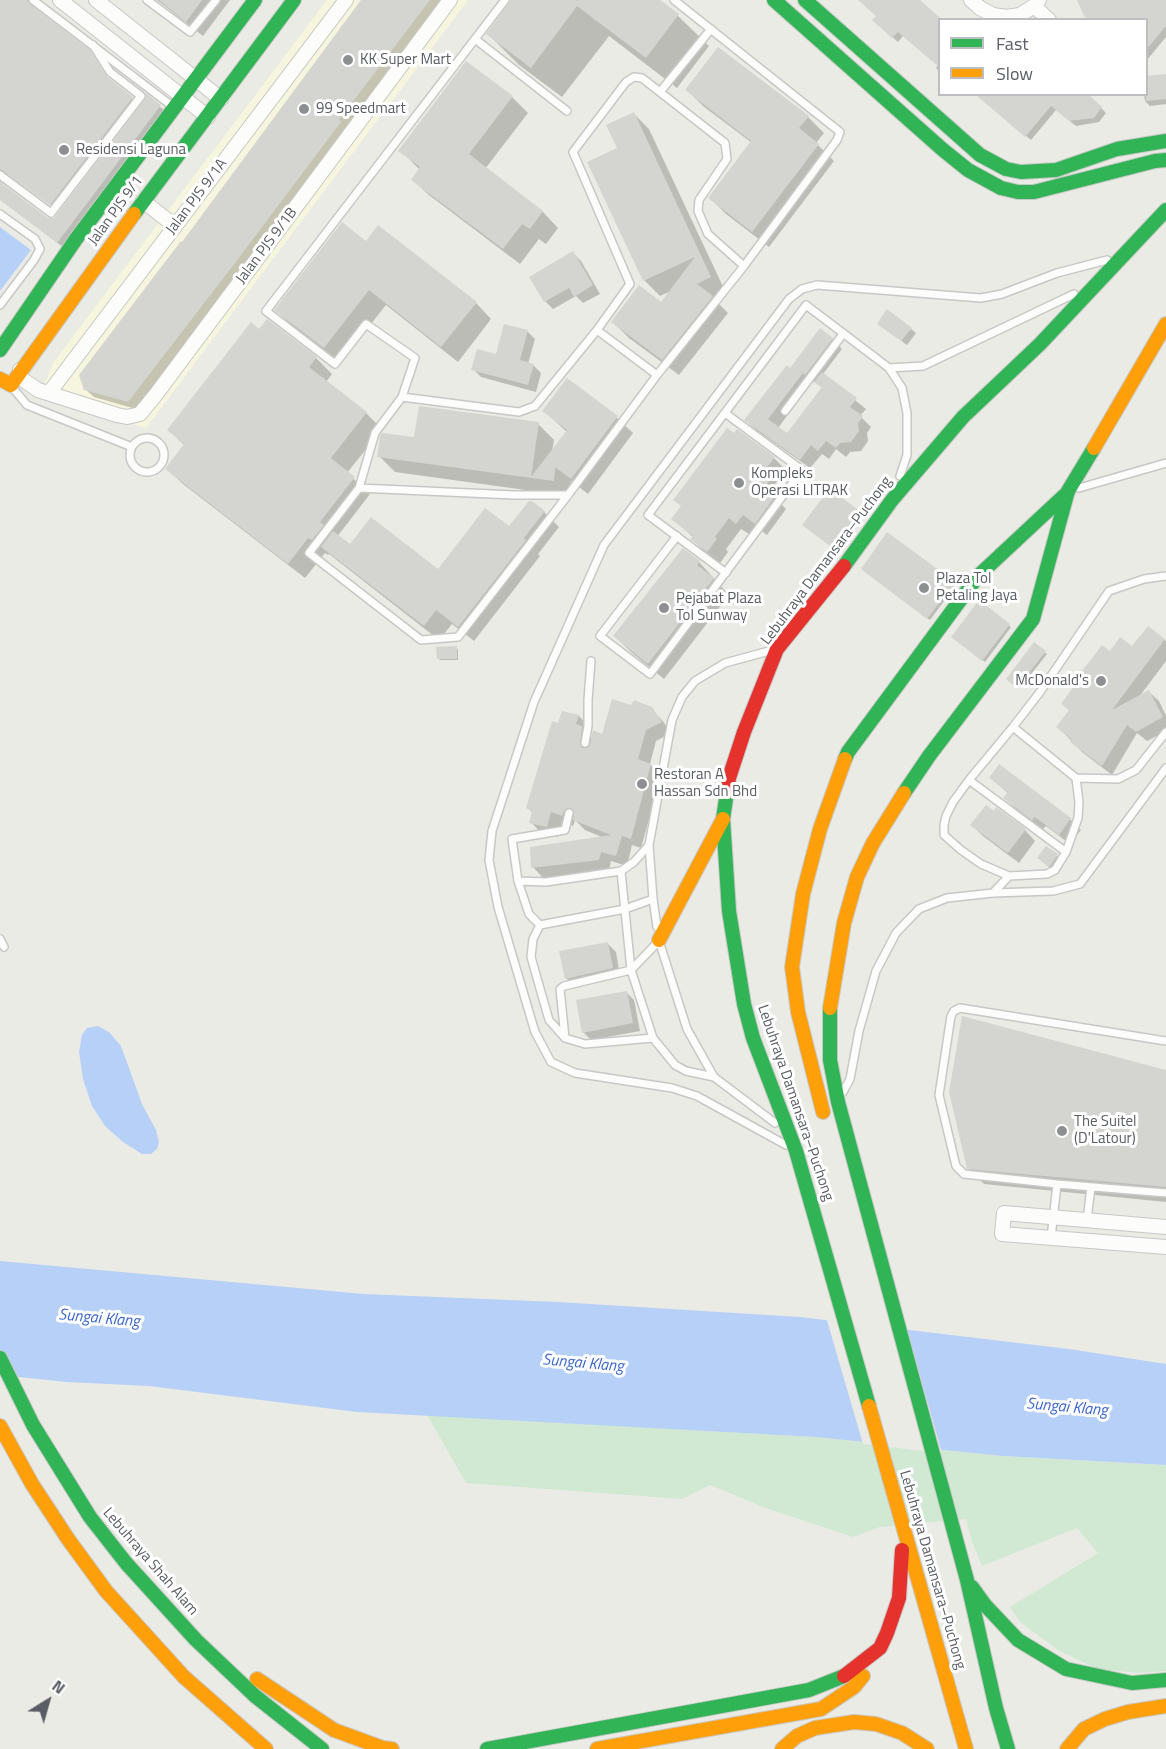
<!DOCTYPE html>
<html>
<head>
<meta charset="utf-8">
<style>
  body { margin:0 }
  #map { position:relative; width:1166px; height:1749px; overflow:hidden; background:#ebebe5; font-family:"Titillium Web",sans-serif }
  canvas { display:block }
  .legend { position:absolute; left:938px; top:18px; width:210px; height:78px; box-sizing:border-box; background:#fff; border:2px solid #bdbec1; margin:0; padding:8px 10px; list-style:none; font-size:18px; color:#5a5d64 }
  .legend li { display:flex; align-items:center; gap:12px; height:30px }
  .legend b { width:30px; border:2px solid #bdbec1 }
  .north { position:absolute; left:18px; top:1671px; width:60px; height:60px; -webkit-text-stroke:4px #fff; paint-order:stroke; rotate:37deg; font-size:16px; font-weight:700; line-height:24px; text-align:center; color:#5a5d64 }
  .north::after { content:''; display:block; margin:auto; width:21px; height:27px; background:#5a5d64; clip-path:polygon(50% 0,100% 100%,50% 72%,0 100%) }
</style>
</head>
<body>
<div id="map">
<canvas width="1166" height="1749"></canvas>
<ul class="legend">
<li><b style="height:8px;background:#30b455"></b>Fast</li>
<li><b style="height:8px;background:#ff9f0a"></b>Slow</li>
</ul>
<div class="north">N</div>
</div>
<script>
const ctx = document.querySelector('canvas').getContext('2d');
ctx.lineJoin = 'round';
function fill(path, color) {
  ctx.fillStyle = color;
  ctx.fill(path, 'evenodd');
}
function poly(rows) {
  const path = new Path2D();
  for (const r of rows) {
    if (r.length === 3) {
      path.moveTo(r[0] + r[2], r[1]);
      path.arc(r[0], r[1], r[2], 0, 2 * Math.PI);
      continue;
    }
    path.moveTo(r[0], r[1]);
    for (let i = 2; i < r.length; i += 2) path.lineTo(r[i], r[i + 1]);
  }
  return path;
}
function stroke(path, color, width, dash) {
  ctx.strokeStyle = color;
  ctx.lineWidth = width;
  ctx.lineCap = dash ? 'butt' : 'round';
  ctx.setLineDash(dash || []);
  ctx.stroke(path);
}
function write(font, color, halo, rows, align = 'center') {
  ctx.font = font + ' "Titillium Web",sans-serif';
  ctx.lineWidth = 6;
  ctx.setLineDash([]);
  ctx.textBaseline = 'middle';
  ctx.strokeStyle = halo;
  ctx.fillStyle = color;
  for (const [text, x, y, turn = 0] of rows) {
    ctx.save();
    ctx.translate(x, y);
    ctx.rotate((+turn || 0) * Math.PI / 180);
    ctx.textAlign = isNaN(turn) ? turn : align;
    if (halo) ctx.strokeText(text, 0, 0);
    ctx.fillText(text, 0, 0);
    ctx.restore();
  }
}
fill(poly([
  [327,0,468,0,146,428,39,397,53,363]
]), '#f6f5dd');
fill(poly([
  [427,1415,816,1437,1003,1456,1166,1465,1166,1671,1139,1673,1097,1669,1058,1650,1020,1622,1010,1607,1098,1553,1077,1528,982,1566,971,1539,966,1519,880,1527,853,1537,768,1509,710,1485,682,1499,466,1483]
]), '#d1e9d3');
fill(poly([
  [0,227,31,250,0,291],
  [98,1026,109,1032,121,1046,142,1104,156,1130,159,1142,157,1149,151,1154,142,1154,123,1142,105,1126,92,1106,83,1079,79,1052,82,1035,87,1028],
  [0,1261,364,1294,558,1302,800,1317,1069,1349,1166,1364,1166,1465,1003,1456,816,1437,357,1412,149,1386,66,1382,0,1375]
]), '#b7d0f7');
fill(poly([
  [826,1317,906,1327,942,1453,863,1444]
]), '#ebebe5');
fill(poly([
  [0,0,36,0,33,3,34,10,89,51,109,80,137,103,56,209,9,175,4,174,0,177],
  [157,0,230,0,203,36],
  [363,0,443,0,346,129,347,131,136,409,94,397,85,389,182,244],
  [513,0,658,0,678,16,709,46,677,88,609,36,562,97,519,65,488,34],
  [859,0,919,0,942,20,940,20,940,72,936,68,938,65,903,36,898,42,879,25,878,16],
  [1080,0,1166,0,1166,37,1147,60,1146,20,1089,20,1085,15],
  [1166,75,1166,104,1150,106,1145,101,1144,94,1146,94],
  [687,90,808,117,824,133,816,143,834,161,769,247,726,214,710,198,752,143,703,106],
  [975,94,1087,94,1106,113,1099,122,1076,126,1056,110,1031,140],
  [147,96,165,111,63,247,0,199,0,180,1,185,47,219,54,219,147,100],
  [512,97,528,113,485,169,543,212,558,228,546,244,539,239,520,264,429,195,413,180,420,170,400,150],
  [633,113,649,129,726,293,714,299,728,313,679,375,629,338,613,322,661,304,671,291,660,296,644,280,619,149],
  [366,243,476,303,491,319,458,362,386,305,340,363,292,326,276,310],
  [573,253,581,261,600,294,583,303,576,296,553,309,545,301,531,277],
  [884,328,911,329,916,333,907,345],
  [259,331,316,358,332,374,326,382,366,413,382,429,347,473,370,494,337,537,350,546,438,571,509,529,544,512,559,527,538,554,540,556,474,641,452,624,439,640,329,554,328,555,325,553,305,578,183,484,167,469,185,446,169,430],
  [527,331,535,339,528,364,533,365,541,373,536,392,481,377,473,369,498,356],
  [832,339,842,349,823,374,866,409,860,416,871,427,867,433,868,441,861,451,850,452,846,457,836,449,829,459,822,454,810,468,756,430,746,420,790,370],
  [813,381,823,388,787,435,778,428],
  [567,380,617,418,633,433,588,494,571,481,569,496,395,472,379,456,416,439,538,424,554,440,552,452,567,432,544,411],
  [774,458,786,470,775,484,782,491,776,499,786,509,767,535,755,526,749,534,741,529,726,549,728,552,720,563,704,551,692,539,693,537,673,519],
  [830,490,864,517,839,551,806,526],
  [683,550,699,562,729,595,664,679,631,652,615,636],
  [864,571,954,583,956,585,930,620],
  [979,602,1011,627,985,662,955,639],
  [1149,628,1166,641,1166,661,1139,697,1149,692,1159,701,1166,716,1166,731,1147,741,1137,733,1112,775,1082,752,1058,727,1110,653,1133,648],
  [1035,644,1047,654,1020,688,1008,679],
  [456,648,458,650,458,660,440,660,438,658],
  [632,707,651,709,662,720,671,733,656,741,650,764,661,776,641,848,632,845,627,866,611,861,609,870,543,878,533,867,604,838,585,830,575,820,573,826,562,821,558,837,541,833,531,822,533,813,528,808,559,725,579,716,589,727,587,733,593,739,603,736],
  [991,778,1070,819,1081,830,1070,844,1046,826,1043,829,1016,809,1005,798,1009,794],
  [972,825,1025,830,1035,841,1019,863,983,836],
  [1046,848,1062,860,1054,871,1044,863],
  [608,944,616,952,620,976,574,986,566,978],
  [626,992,634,1000,640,1031,591,1040,583,1032],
  [1166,1072,1166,1202,984,1184,968,1168]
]), '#0003');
fill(poly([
  [0,0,27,0,30,4,90,50,106,76,133,97,50,205,0,169],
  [159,0,202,0,186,22],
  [361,0,430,0,339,120,341,122,235,263,128,402,84,390,79,375,181,241,182,242],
  [511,0,660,0,679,14,646,58,577,6,531,68,486,34],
  [858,0,920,0,939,17,939,67,898,32,892,38,872,20,876,16],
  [1077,0,1166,0,1166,26,1146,50,1146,20,1090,20,1084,16],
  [718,47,809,116,799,128,819,144,752,232,708,198,751,141,685,90],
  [466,61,513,96,469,154,543,211,530,229,522,224,503,249,411,180,420,167,398,151],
  [1166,74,1166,99,1146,101,1146,76],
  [146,93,161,105,57,243,0,200,0,182,48,218,54,218,145,99],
  [975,94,1088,94,1102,107,1094,118,1069,121,1051,106,1025,137],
  [634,112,711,277,697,284,713,296,662,360,611,322,639,285,661,302,695,257,643,281,587,162,617,148,606,125],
  [342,222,366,241,378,225,477,302,441,347,369,290,324,348,274,310],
  [573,251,593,285,574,297,569,288,544,302,529,277],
  [887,309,912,328,901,341,877,324],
  [267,319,317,357,309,367,367,412,331,458,355,477,320,522,324,525,312,540,308,538,288,564,165,469,184,444,167,430,251,322,259,329],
  [504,324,528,330,520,360,534,364,528,385,471,370,477,349,496,354],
  [820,328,833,338,805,375,803,373,768,419,787,433,822,387,814,382,822,372,857,398,850,407,863,416,858,423,859,431,851,442,840,443,836,448,826,441,818,451,811,445,800,460,744,420,787,365,790,368],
  [567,378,618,416,571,479,555,467,554,481,377,457,380,437,382,433,414,437,419,406,539,422,531,477,567,430,542,411],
  [727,428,734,433,737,429,775,457,763,472,771,478,764,488,775,496,755,524,743,515,736,524,729,518,715,537,717,539,707,552,690,539,693,536,671,519,681,506,673,500],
  [830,488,863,514,837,551,802,525],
  [529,501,532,501,545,511,524,538,526,540,458,627,436,610,424,626,321,547,333,531,350,544,371,517,438,569,485,508,509,526],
  [887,532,955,582,927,619,861,569],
  [683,548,700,561,697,565,714,578,648,664,613,636],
  [979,600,1010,624,982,661,951,637],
  [1148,626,1165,639,1112,710,1149,690,1163,717,1136,732,1127,725,1102,766,1070,742,1072,740,1056,727,1069,710,1061,704,1074,686,1072,684,1102,645,1110,651,1120,637,1132,646],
  [1034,642,1046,651,1017,688,1006,679],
  [457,646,457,659,437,659,436,647],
  [612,699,631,705,634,700,652,707,662,722,646,730,638,759,651,764,631,839,622,836,616,856,601,852,599,860,531,868,530,847,611,835,573,820,574,812,571,808,565,809,562,816,551,812,547,827,529,823,532,811,526,808,552,721,558,723,562,711,579,715,576,724,582,726,580,744,582,748,587,748,590,745,593,730,602,734],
  [999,764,1071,818,1059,835,1035,817,1032,820,1003,798,1008,792,989,778],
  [986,805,994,811,996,807,1026,829,1008,853,970,825],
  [1046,846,1058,854,1049,867,1037,858],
  [608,942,613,968,565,979,559,951],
  [627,991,633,1023,582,1033,576,1000],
  [962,1016,1166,1070,1166,1187,967,1169,949,1092]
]), '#d4d4d0');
const lane = poly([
  [33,0,172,106],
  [147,0,190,32,216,0],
  [475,39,567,111],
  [660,92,711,29],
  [0,175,51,213,141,96,110,72,93,45],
  [0,214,35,239,40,249,34,260,0,305],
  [889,368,923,366,1074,294],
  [657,375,597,330,630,284,573,152,626,82,634,77,642,78,725,143,727,159,699,200,698,211,708,234,744,266],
  [12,387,27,405,132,447],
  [402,397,415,358,366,324,335,364,266,311,505,0],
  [785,411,843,334],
  [147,455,17],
  [359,488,375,433,402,397,519,412,535,406,597,330],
  [1079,488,1166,463],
  [568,495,514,495,359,488,309,553,421,640,458,637,568,495,657,375,744,266,837,140,840,132,674,0],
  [677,536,600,636,650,674,802,470,725,413],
  [726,573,648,515,806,305,889,368,902,388,907,413,907,455,900,476],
  [1166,576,1144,579,1109,591,1040,692,1013,727,1076,778,1118,779,1136,770,1166,732],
  [1013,727,969,780,1066,852,1078,818,1079,802,1076,778],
  [585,743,588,726,588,700,591,661],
  [969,780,953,802,946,816,944,825,944,835,961,850,981,864,1009,876,1047,874,1055,870,1066,852],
  [649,845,634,862,621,871,546,882,518,881,529,914,540,925,625,909,653,899],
  [621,871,631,970,653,1038,675,1065,686,1071,714,1077],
  [518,881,512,839,565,830,569,813],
  [993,893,1009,876],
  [540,925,533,939,531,957,549,1020,565,1038,585,1044,653,1038],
  [657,927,653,899,649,845,672,720,682,697,695,681,725,663,769,651],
  [0,939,4,947],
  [660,944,687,1029,714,1077,775,1123],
  [565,1038,560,989,564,986,631,970,656,944],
  [1166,1041,960,1008,954,1011,951,1016,939,1095,956,1166,964,1174,1057,1184,1166,1193],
  [843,1092,850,1079,859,1031,876,971,896,933,919,909,947,898,993,893,1053,891,1080,884,1166,768],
  [786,1145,697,1096,672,1088,575,1073,551,1062,535,1032,498,907,489,860,492,831,534,702,604,545,789,299,802,289,817,285,981,298,1002,294,1057,273,1107,260],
  [1087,1220,1091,1187],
  [1051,1238,1057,1184]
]);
const street = poly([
  [60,0,208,117],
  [96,0,221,99],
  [971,0,980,8,993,15,1006,17,1020,15,1034,6,1039,0],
  [1034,6,1049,20],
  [143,201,175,226],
  [20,370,22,379,38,390,117,415,127,417,140,414,157,393,450,0],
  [49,393,346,0],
  [1166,1227,1004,1213,1002,1234,1166,1247]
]);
const fast = poly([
  [774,0,942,149,968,170,1001,188,1018,192,1034,192,1155,161,1166,160],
  [805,0,980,155,1006,169,1021,172,1056,170,1117,149,1166,141],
  [134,214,294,0],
  [0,350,76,239,255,0],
  [844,566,892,500,963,417,1040,344,1166,210],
  [845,759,848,752,978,576,1068,492],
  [727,792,723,819,729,911,744,1004,753,1038,796,1151,869,1406],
  [904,793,929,756,1033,619,1068,491,1094,448],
  [830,1008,830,1060,838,1102,967,1580,996,1708,1008,1749],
  [0,1358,33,1425,90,1517,126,1563,196,1640,255,1696,322,1749],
  [972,1587,985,1605,1018,1640,1066,1669,1132,1683,1166,1680],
  [487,1749,809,1690,844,1676]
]);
const slow = poly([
  [0,379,11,385,134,214],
  [1094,448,1166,324],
  [659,940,723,819],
  [830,1008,844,923,857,877,873,843,904,793],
  [823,1112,798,1012,792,967,803,894,820,829,845,759],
  [869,1406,966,1749],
  [0,1426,32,1484,68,1539,106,1591,184,1677,266,1749],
  [257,1679,334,1730,383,1748,392,1749],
  [597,1749,821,1709,854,1687,863,1676],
  [782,1749,797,1736,815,1728,854,1722,876,1724,902,1733,927,1749],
  [1067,1749,1084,1729,1105,1719,1128,1712,1166,1706]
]);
const jam = poly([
  [727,792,729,778,744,732,777,649,844,566],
  [844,1676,880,1648,887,1633,899,1598,902,1550]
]);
stroke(lane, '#c7c7c6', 10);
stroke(street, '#c7c7c6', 16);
stroke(fast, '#c8c8c8', 16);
stroke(slow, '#c8c8c8', 16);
stroke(jam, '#c8c8c8', 16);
stroke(lane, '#fcfcfb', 7);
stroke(street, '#fcfcfb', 14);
stroke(fast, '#30b455', 14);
stroke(slow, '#ff9f0a', 14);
stroke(jam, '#e5322d', 14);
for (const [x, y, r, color] of [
  [348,60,6,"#8d8f91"],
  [304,109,6,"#8d8f91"],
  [64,150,6,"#8d8f91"],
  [739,483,6,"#8d8f91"],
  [924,588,6,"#8d8f91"],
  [664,608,6,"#8d8f91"],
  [1101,681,6,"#8d8f91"],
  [642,784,6,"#8d8f91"],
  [1062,1131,6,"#8d8f91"]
]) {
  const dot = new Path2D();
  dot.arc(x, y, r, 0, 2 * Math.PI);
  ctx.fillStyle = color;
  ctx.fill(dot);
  stroke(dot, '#fff', 2);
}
write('15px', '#5a5d64', '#fff', [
  ["KK Super Mart",360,60],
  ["99 Speedmart",316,109],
  ["Residensi Laguna",76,150],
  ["Kompleks",751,474],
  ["Operasi LITRAK",751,491],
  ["Plaza Tol",936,579],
  ["Petaling Jaya",936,596],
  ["Pejabat Plaza",676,599],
  ["Tol Sunway",676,616],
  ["McDonald's",1089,681,"right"],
  ["Restoran A",654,775],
  ["Hassan Sdn Bhd",654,792],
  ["The Suitel",1074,1122],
  ["(D'Latour)",1074,1139]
], 'left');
write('15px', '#5a5d64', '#fff', [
  ["Jalan PJS 9/1A",197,197,-53],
  ["Jalan PJS 9/1",116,211,-54],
  ["Jalan PJS 9/1B",267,246,-53],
  ["Lebuhraya Damansara–Puchong",827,561,-53],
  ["Lebuhraya Damansara–Puchong",795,1103,71],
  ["Lebuhraya Shah Alam",150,1562,49],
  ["Lebuhraya Damansara–Puchong",932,1570,74]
]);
write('italic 16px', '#3b66cb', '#fff', [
  ["Sungai Klang",99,1319,5],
  ["Sungai Klang",583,1364,5],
  ["Sungai Klang",1067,1408,5]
]);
</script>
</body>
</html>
